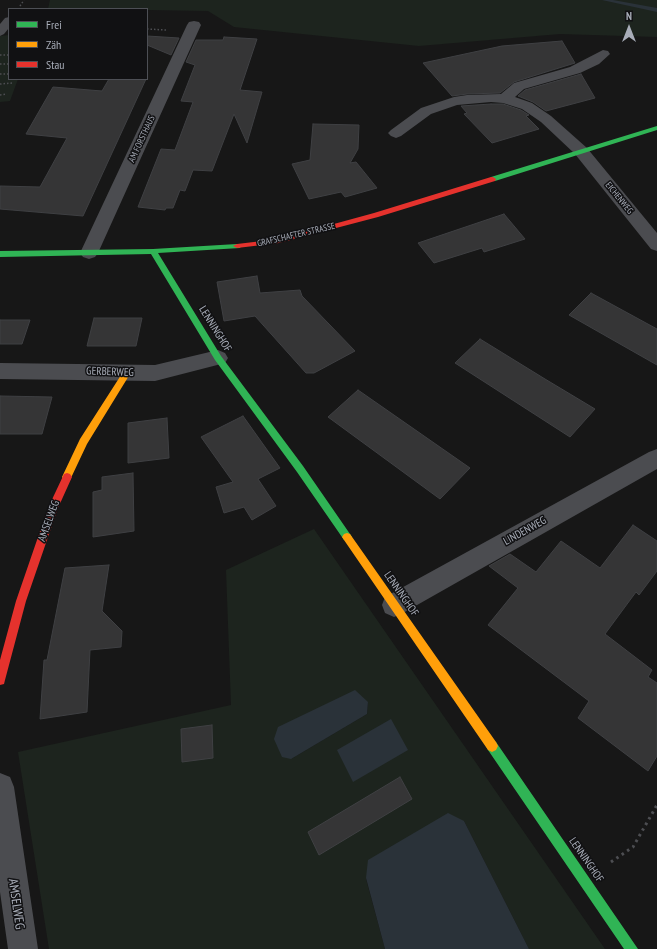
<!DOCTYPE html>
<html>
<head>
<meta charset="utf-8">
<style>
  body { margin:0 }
  #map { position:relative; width:657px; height:949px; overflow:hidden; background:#171717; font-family:"PT Sans Narrow",sans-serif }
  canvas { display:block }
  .legend { position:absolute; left:8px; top:8px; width:140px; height:72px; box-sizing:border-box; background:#111113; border:1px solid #4d4f55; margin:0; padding:5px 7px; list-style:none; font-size:12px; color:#a8adb8 }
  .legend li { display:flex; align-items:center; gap:8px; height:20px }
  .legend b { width:20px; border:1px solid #4d4f55 }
  .north { position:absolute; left:609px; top:8px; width:40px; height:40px; -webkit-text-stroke:3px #111113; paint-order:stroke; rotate:0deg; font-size:11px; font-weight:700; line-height:16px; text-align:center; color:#a8adb8 }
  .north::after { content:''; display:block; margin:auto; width:14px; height:18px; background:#a8adb8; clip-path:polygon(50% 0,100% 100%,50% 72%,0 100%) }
</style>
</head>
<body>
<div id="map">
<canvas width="657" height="949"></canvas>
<ul class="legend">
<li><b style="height:5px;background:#30b455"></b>Frei</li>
<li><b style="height:5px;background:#ff9f0a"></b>Zäh</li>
<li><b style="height:5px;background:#e5322d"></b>Stau</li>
</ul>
<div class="north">N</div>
</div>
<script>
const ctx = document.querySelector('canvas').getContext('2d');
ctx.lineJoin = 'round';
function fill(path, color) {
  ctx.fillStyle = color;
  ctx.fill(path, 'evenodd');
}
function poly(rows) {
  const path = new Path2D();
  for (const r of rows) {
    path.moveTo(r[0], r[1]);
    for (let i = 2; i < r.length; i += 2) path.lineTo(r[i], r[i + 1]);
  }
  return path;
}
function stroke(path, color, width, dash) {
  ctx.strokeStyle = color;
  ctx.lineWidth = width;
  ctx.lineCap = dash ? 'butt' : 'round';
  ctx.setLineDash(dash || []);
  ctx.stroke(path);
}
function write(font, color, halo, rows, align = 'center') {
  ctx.font = font + ' "PT Sans Narrow",sans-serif';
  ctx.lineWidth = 3;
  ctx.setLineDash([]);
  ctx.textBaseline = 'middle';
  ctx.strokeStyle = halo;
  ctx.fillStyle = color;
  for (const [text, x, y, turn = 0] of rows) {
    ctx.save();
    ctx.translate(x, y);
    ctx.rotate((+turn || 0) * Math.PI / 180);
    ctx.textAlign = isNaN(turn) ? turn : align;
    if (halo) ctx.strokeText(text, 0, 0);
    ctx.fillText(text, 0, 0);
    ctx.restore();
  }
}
fill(poly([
  [50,0,657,0,657,37,560,34,419,46,234,27,208,11,147,10,147,9,48,9],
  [9,35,9,79,18,79,10,101,0,102,0,36],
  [314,529,605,949,529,949,464,821,366,879,385,949,49,949,18,752,231,705,226,570],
  [368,702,367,714,291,759]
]), '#1d241e');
fill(poly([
  [355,690,368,702,367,714,291,759,282,757,274,739,278,727],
  [391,719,408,750,353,782,337,750],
  [448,813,464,821,529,949,385,949,366,878,368,860]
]), '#2a3239');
fill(poly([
  [602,0,613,0,657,8,657,12,602,0]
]), '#2a3239');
const building = poly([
  [147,36,179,38,171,55,147,45,147,36],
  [224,37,257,39,240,90,262,92,247,143,234,114,212,171,193,170,185,191,180,190,173,208,166,208,165,210,138,207,161,149,175,150,193,102,181,101,195,65,186,62,196,40,223,40,224,37],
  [562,41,575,63,514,82,500,93,467,94,452,96,423,63,502,46,562,41],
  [581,74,595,98,546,111,533,102,518,96,525,90,581,74],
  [109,79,146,79,83,216,0,209,0,186,40,187,67,138,26,134,53,87,102,91,109,79],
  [491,104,503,104,521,110,529,115,526,116,539,129,492,143,464,114,467,113,461,106,491,104],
  [313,124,359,125,358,149,350,163,356,162,377,188,345,197,341,192,309,199,292,164,310,160,313,124],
  [504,214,525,239,484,252,482,248,434,263,418,243,504,214],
  [257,276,260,293,300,290,302,296,355,351,314,373,306,373,255,316,224,321,217,282,257,276],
  [591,293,657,329,657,365,569,315,591,293],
  [94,318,142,318,136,346,87,346,94,318],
  [0,320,30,320,22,344,0,344,0,320],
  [480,339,545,379,595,409,570,437,455,363,480,339],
  [358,390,470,468,440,499,328,417,358,390],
  [0,396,52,397,42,434,0,434,0,396],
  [243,416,280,468,258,479,276,506,252,520,244,507,224,513,216,487,233,482,201,437,243,416],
  [167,418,169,458,128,463,128,423,167,418],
  [133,473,134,531,93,537,93,492,102,490,102,477,133,473],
  [633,525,657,541,657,571,639,595,636,592,605,634,652,670,648,677,657,683,657,756,648,771,578,718,589,701,488,625,518,588,489,566,510,554,536,572,561,541,600,568,633,525],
  [109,565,102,611,122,631,121,647,90,650,87,712,40,719,44,660,47,660,65,568,109,565],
  [212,725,213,758,182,762,181,729,212,725],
  [400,777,412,799,319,855,308,832,400,777]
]);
fill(building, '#353536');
stroke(building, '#3f4043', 1);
stroke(poly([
  [20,6,24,0],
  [147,29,166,30],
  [0,55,9,55],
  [0,64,9,64],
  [0,74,9,74],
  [0,84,13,83],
  [0,95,7,94]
]), '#4d4e52', 1.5, [1.5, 2]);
stroke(poly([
  [611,862,633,847,657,805]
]), '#4d4e52', 3, [2.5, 4]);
fill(poly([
  [9,17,9,28,4,34,0,36,0,24,5,18,9,17]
]), '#4b4c50');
fill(poly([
  [194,21,199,22,201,25,98,253,95,257,89,259,83,257,80,253,187,25,189,22,194,21],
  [603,50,608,51,610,54,599,64,580,73,524,89,515,97,532,103,551,116,587,148,657,233,657,251,651,249,575,154,541,122,522,109,503,103,491,102,457,105,431,114,401,136,396,138,391,136,388,133,391,130,421,108,454,97,467,95,501,94,514,83,570,67,603,50],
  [218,350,225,353,228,358,225,363,155,381,0,379,0,363,155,365,218,350],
  [657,449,657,469,403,613,394,617,385,613,382,605,385,597,649,452,657,449],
  [0,773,10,777,14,787,38,949,8,949,0,892,0,773]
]), '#4b4c50');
fill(poly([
  [657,126,657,130,495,181,493,181,490,179,491,177,657,126],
  [237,244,241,246,240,248,158,253,221,356,303,466,350,534,352,537,350,540,347,541,344,540,297,472,215,360,151,254,0,257,0,251,153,249,237,244],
  [492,740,496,742,638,949,624,949,488,750,486,746,488,742,492,740]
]), '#30b455');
fill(poly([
  [126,371,130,374,87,444,70,480,64,480,62,477,80,439,123,372,126,371],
  [347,533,350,534,496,742,498,746,496,750,492,752,488,750,344,540,342,537,344,534,347,533]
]), '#ff9f0a');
fill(poly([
  [491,177,493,177,496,179,495,181,378,217,279,243,237,248,233,246,237,244,279,239,374,213,491,177],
  [67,473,70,474,72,477,58,508,26,601,5,680,4,684,0,685,0,660,16,601,48,508,64,474,67,473]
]), '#e5322d');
write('9px', '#a8adb8', '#111113', [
  ["AM FORSTHAUS",142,139,-65],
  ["EICHENWEG",619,198,51],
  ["GRAFSCHAFTER STRASSE",296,235,-13]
]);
write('11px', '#a8adb8', '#111113', [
  ["LENNINGHOF",215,329,58],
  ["GERBERWEG",110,372,2],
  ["AMSELWEG",49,521,-70],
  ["LINDENWEG",525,531,-29],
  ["LENNINGHOF",401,594,55],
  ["LENNINGHOF",586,860,55]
]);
write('13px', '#a8adb8', '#111113', [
  ["AMSELWEG",16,904,82]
]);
</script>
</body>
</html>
